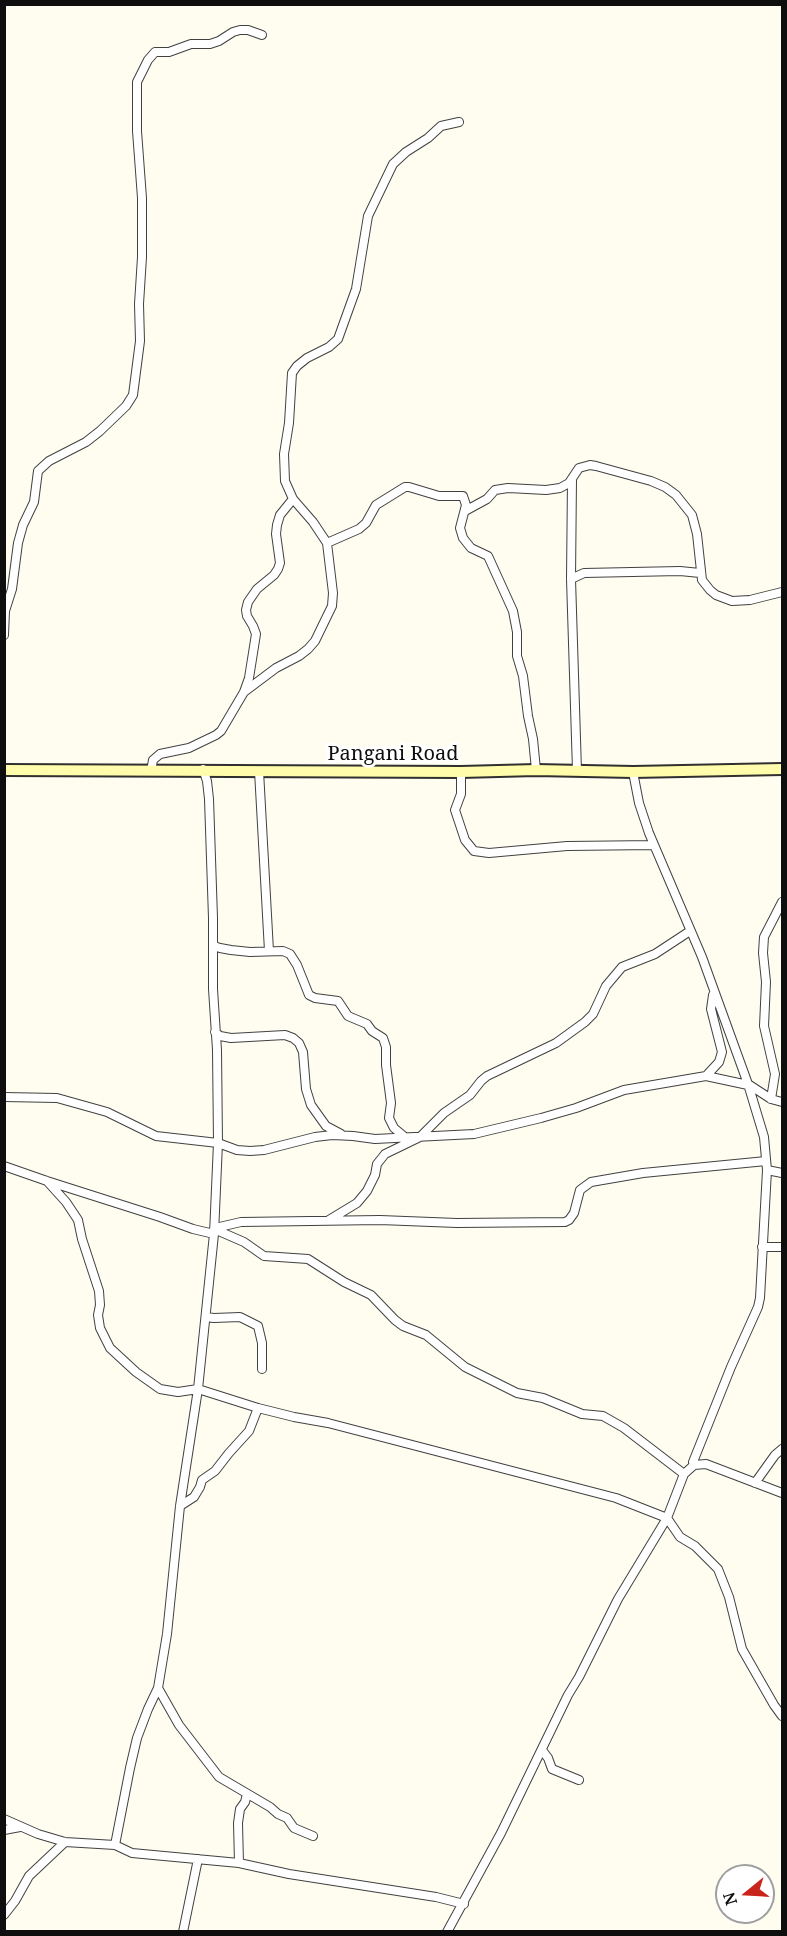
<!DOCTYPE html>
<html>
<head>
<meta charset="utf-8">
<style>
  body { margin:0 }
  #map { position:relative; width:787px; height:1936px; overflow:hidden; background:#fffdf0; font-family:"Noto Serif",serif }
  canvas { display:block }
  .frame { position:absolute; inset:0; border:6px solid #0e0e0e; pointer-events:none }
  .north { position:absolute; left:715px; top:1864px; width:60px; height:60px; box-sizing:border-box; background:#fff; border:2px solid #9f9f9f; border-radius:50%; rotate:252deg; font-size:16px; font-weight:700; line-height:24px; text-align:center; color:#0e0e0e }
  .north::after { content:''; display:block; margin:auto; width:21px; height:27px; background:#c9241c; clip-path:polygon(50% 0,100% 100%,50% 72%,0 100%) }
</style>
</head>
<body>
<div id="map">
<canvas width="787" height="1936"></canvas>
<div class="frame"></div>
<div class="north">N</div>
</div>
<script>
const ctx = document.querySelector('canvas').getContext('2d');
ctx.lineJoin = 'round';
function poly(rows) {
  const path = new Path2D();
  for (const r of rows) {
    path.moveTo(r[0], r[1]);
    for (let i = 2; i < r.length; i += 2) path.lineTo(r[i], r[i + 1]);
  }
  return path;
}
function stroke(path, color, width, dash) {
  ctx.strokeStyle = color;
  ctx.lineWidth = width;
  ctx.lineCap = dash ? 'butt' : 'round';
  ctx.setLineDash(dash || []);
  ctx.stroke(path);
}
function write(font, color, halo, rows, align = 'center') {
  ctx.font = font + ' "Noto Serif",serif';
  ctx.lineWidth = 6;
  ctx.setLineDash([]);
  ctx.textBaseline = 'middle';
  ctx.strokeStyle = halo;
  ctx.fillStyle = color;
  for (const [text, x, y, turn = 0] of rows) {
    ctx.save();
    ctx.translate(x, y);
    ctx.rotate((+turn || 0) * Math.PI / 180);
    ctx.textAlign = isNaN(turn) ? turn : align;
    if (halo) ctx.strokeText(text, 0, 0);
    ctx.fillText(text, 0, 0);
    ctx.restore();
  }
}
const street = poly([
  [572,479,571,579,577,771],
  [465,511,487,499,495,490,508,488,546,490,560,488,569,483,579,468,590,465,596,466,651,481,665,487,676,495,692,515,697,534,702,580,710,590,716,595,732,601,750,600,782,592],
  [327,543,359,529,366,523,376,505,405,487,409,487,439,496,463,496,466,505,460,528,463,538,471,548,488,556,513,611,517,632,517,656,523,676,528,716,533,739,536,770],
  [571,579,584,573,680,571,700,573],
  [4,635,5,611,12,589,18,543,23,525,34,502,38,471,49,461,86,442,100,431,126,406,133,395,140,341,139,304,142,257,142,198,137,131,137,82,148,60,155,52,169,52,191,44,210,44,219,41,233,32,240,30,248,30,262,35],
  [244,692,276,668,299,656,308,649,315,641,332,606,333,593,327,543,313,522,293,499,285,481,284,454,289,423,292,373,297,366,307,358,329,347,338,339,356,289,368,216,393,164,406,152,428,138,441,126,459,122],
  [151,771,153,760,160,754,189,748,216,735,221,731,244,692,249,678,256,634,253,626,247,616,246,610,248,602,257,589,274,575,278,569,280,563,276,534,277,525,280,515,293,499],
  [259,771,269,951],
  [461,772,461,794,455,810,465,840,474,851,489,853,567,846,654,845],
  [213,942,214,946,220,948,231,950,250,952,283,951,290,954,297,965,309,995,315,998,338,1001,348,1016,367,1024,372,1031,383,1038,386,1047,386,1065,391,1103,389,1118,394,1128,406,1138],
  [215,1032,220,1036,231,1038,285,1035,293,1038,299,1043,303,1052,306,1089,311,1105,326,1126,341,1134],
  [706,1076,719,1062,722,1052,711,1009,713,995],
  [748,1084,771,1099,782,1102],
  [4,1097,57,1098,107,1112,156,1136,218,1143,237,1150,250,1151,264,1150,315,1137,332,1135,353,1136,375,1139,474,1134,541,1118,576,1108,624,1090,706,1076,748,1085],
  [771,1099,775,1074,764,1026,766,982,763,953,764,937,782,902],
  [4,1166,47,1181,160,1217,193,1229,214,1234],
  [767,1170,782,1173],
  [47,1181,66,1202,78,1220,82,1239,99,1291,100,1305,98,1315,100,1328,110,1348,136,1372,160,1389,178,1392,198,1389,258,1408,294,1417,328,1423,616,1498,667,1518,680,1537,695,1546,718,1569,729,1597,742,1649,774,1705,782,1716],
  [329,1220,357,1203,367,1191,375,1175,377,1164,385,1154,420,1137,444,1113,470,1095,481,1081,487,1076,556,1043,585,1022,593,1014,606,986,622,967,655,954,690,931],
  [215,1228,241,1222,380,1220,457,1223,565,1222,569,1220,574,1213,580,1190,591,1182,643,1173,766,1161],
  [214,1229,244,1242,264,1256,308,1259,344,1282,371,1295,395,1320,403,1326,426,1335,465,1367,517,1393,543,1398,582,1414,603,1416,624,1428,684,1474],
  [762,1247,782,1247],
  [206,1317,214,1318,240,1317,258,1326,262,1343,262,1369],
  [694,1465,706,1464,782,1493],
  [755,1483,775,1455,782,1449],
  [180,1506,194,1497,200,1487,202,1480,215,1471,229,1453,249,1431,258,1408],
  [158,1688,179,1725,219,1777,270,1807,278,1814,287,1818,294,1828,313,1836],
  [542,1750,548,1758,552,1769,579,1780],
  [4,1819,38,1834,65,1842,115,1845,132,1853,239,1863,289,1874,436,1897,464,1904],
  [4,1830,20,1827],
  [115,1845,130,1768,137,1738,148,1709,158,1688,167,1634,180,1506,198,1389,214,1234,218,1143,217,1050,213,989,213,918,209,799,207,781,203,769],
  [239,1863,238,1823,240,1809,245,1802,247,1794],
  [4,1915,15,1901,29,1876,65,1842],
  [183,1932,198,1859],
  [447,1932,501,1833,568,1695,579,1677,618,1599,667,1518,684,1474,694,1465,693,1462,731,1367,758,1307,760,1298,767,1170,764,1137,748,1084,702,957,649,833,639,803,633,772]
]);
const secondary = poly([
  [4,770,461,772,536,770,633,772,782,769]
]);
stroke(street, '#414141', 10);
stroke(secondary, '#303030', 14);
stroke(street, '#fff', 8);
stroke(secondary, '#fffdab', 10);
write('20px', '#0e0e0e', '#fff', [
  ["Pangani Road",393,754]
]);
</script>
</body>
</html>
